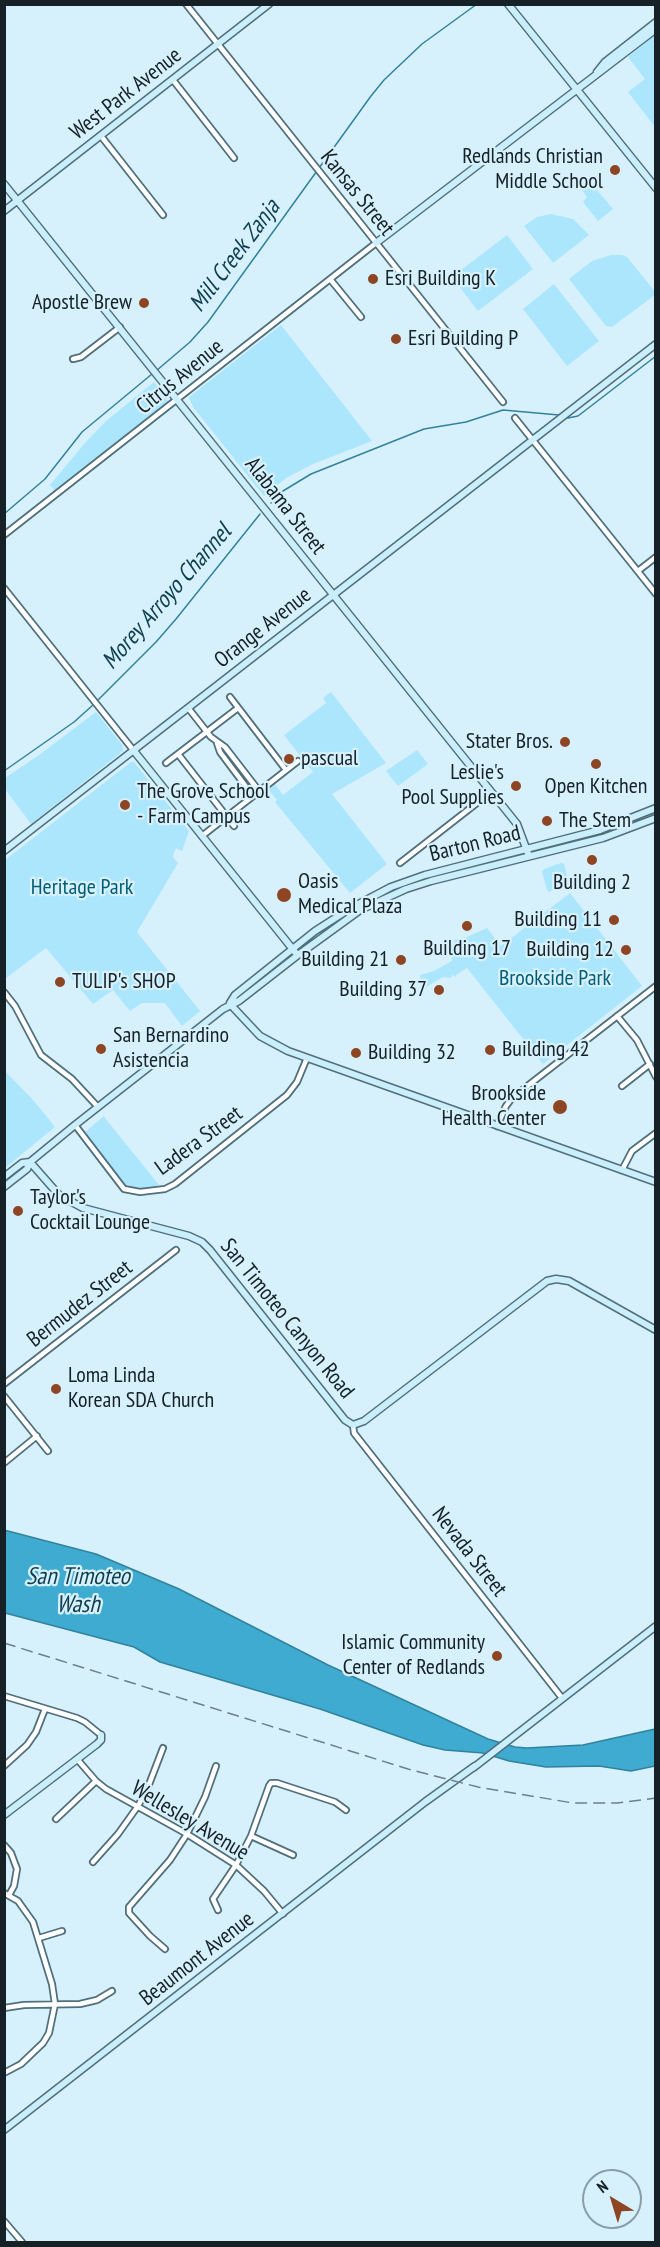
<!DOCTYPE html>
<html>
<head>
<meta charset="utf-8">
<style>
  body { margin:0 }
  #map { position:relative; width:660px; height:2247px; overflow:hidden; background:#d7f1fc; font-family:"PT Sans Narrow",sans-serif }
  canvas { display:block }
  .frame { position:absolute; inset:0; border:6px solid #152126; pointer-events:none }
  .north { position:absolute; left:582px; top:2169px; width:60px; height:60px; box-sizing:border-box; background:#d7f1fc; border:2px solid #899ea6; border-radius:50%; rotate:322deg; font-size:16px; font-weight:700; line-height:24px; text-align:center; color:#152126 }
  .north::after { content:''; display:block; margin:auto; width:21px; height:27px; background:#8d4524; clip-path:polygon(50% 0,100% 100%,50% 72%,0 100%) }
</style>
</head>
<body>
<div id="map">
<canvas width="660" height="2247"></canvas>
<div class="frame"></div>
<div class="north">N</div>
</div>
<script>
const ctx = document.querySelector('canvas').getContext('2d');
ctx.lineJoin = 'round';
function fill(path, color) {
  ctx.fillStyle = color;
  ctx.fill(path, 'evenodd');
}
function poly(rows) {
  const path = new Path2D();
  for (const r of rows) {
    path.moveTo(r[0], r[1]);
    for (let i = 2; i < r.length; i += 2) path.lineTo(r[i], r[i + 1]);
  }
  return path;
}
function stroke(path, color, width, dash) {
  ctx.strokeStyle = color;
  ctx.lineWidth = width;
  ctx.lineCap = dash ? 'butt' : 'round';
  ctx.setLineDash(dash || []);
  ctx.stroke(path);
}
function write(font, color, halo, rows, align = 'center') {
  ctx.font = font + ' "PT Sans Narrow",sans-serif';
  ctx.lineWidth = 4.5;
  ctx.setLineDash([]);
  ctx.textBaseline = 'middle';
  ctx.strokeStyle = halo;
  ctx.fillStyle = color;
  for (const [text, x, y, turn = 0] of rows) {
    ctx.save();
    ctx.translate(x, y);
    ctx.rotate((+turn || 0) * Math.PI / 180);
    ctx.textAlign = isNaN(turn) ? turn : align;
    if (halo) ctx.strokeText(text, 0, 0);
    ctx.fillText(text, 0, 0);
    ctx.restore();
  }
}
fill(poly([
  [655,35,655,127,628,92,645,79,628,57],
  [589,185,594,191,597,190,613,209,598,221,583,202,587,197,582,190],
  [551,214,573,219,589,235,553,263,524,226,537,217],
  [507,235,533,269,478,311,452,277],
  [611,255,622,255,627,257,656,293,655,295,612,327,606,326,569,279,592,261],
  [554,284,599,341,567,366,523,309],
  [281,325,372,441,313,464,286,478,264,496,193,407,189,397],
  [154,382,168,401,153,418,56,492,50,485,84,444,106,421],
  [331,692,386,763,332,794,387,864,350,893,275,802,277,800,267,788,274,783,283,795,313,772,284,735,326,703,323,698],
  [96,712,123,746,123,751,31,824,5,789,5,778,39,755],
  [417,750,428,764,398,786,386,771],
  [131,762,134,762,189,831,182,851,176,848,174,853,173,857,178,863,137,932,200,1011,182,1026,165,1003,142,1003,130,1011,113,990,93,1004,46,948,6,978,5,977,5,860],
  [561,863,564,864,569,883,549,892,547,890,542,872,544,869],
  [570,893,642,986,543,1064,467,968,456,975,456,977,453,975,450,978,443,977,421,990,420,975,434,971,452,961,450,946,455,943,454,940,467,937,487,928,501,946],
  [5,1071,34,1101,55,1127,5,1168],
  [104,1116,105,1118,159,1185,146,1189,133,1188,124,1185,84,1133]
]), '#abe6fd');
const water = poly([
  [4,1530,96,1554,179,1589,328,1665,488,1739,515,1747,527,1748,583,1745,655,1729,655,1766,631,1771,599,1766,546,1767,509,1761,483,1753,445,1750,423,1745,320,1709,160,1662,134,1647,5,1613,4,1530]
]);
fill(water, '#3fabd0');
stroke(water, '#32829d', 1.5);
stroke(poly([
  [156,371,190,342,208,322,371,96,384,80,422,44,477,4],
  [568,418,578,416,656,356],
  [271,503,283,491,311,474,424,429,466,422,503,410,559,415],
  [4,514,45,479,82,432,152,374],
  [98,700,156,642,176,619,260,514],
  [4,771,74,722,93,705]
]), '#32829d', 1.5);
const street = poly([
  [186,4,503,402],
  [173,80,234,158],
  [101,136,163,215],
  [330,279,361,317],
  [73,359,81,357,120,327],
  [515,418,656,594],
  [4,535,376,243],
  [638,571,656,557],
  [4,588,134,751],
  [230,697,286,770],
  [189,709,211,737,225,747,259,791],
  [217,743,220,752,253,796],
  [178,754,234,826],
  [166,763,238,708],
  [202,836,298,761],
  [400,863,491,792],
  [4,992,15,1006,41,1055,72,1079,98,1107],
  [617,1016,637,1040,656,1077],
  [622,1086,650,1064],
  [75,1125,124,1189,140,1192,165,1189,175,1184,287,1095,297,1082,307,1058],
  [497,1126,506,1106,512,1098,656,986],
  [622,1170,632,1151,656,1133],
  [4,1384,176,1250],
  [4,1396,48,1451],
  [353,1425,354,1433,562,1698],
  [4,1463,37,1436],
  [4,1696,77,1718,85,1722,101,1735],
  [77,1759,96,1781,106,1789,187,1834,236,1865,264,1891,283,1914],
  [4,1766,27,1745,36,1732,45,1709],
  [56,1819,96,1781],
  [251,1836,293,1855],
  [4,1845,11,1853,17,1869,14,1886,9,1895],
  [93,1862,118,1834,138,1806,148,1787,163,1748],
  [4,1893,18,1901,33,1922,52,1984,55,2004,49,2033,43,2043,21,2064,4,2073],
  [218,1910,213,1899,236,1865,251,1836,269,1786,271,1783,277,1783,335,1802,346,1810],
  [39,1938,62,1931],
  [165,1949,150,1936,129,1913,129,1907,170,1860,187,1834,205,1797,216,1766],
  [4,2008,24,2005,80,2004,97,2000,112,1991],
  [4,2221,22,2242]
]);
const secondary = poly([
  [508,4,656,188],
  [597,72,605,62,656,22],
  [4,184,517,824,529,856],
  [4,211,269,4],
  [376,243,656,29],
  [134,751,295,952],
  [4,851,656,344],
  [230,1003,235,995,315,931,351,908,391,887,425,875,600,830,656,808],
  [230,1004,260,1036,288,1051,656,1182],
  [30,1162,59,1195,83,1208,189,1236,202,1242,210,1250,345,1420,353,1425,364,1421,547,1281,556,1279,569,1281,656,1330],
  [4,1177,22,1163,30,1162],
  [4,1187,27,1169,30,1162,75,1125,223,1009,239,1001,298,955,360,910,406,889,431,881,603,838,656,818],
  [473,1768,656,1626],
  [4,1815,97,1744,101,1740,101,1735],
  [4,2130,425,1802,475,1766]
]);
stroke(street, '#506f7a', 8);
stroke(secondary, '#506f7a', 9);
stroke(street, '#fff', 4.5);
stroke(secondary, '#caeefb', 6);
stroke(poly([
  [4,1643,408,1769,478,1787,573,1803,617,1803,656,1798]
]), '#6d7f87', 1.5, [12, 6]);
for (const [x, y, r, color] of [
  [615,170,6,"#8d4524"],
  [373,279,6,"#8d4524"],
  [144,303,6,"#8d4524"],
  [396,339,6,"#8d4524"],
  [565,742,6,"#8d4524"],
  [289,759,6,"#8d4524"],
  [596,764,6,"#8d4524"],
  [516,786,6,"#8d4524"],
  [125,805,6,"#8d4524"],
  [547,821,6,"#8d4524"],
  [592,860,6,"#8d4524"],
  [284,895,8,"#8d4524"],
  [614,920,6,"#8d4524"],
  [467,926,6,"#8d4524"],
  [626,950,6,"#8d4524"],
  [401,960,6,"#8d4524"],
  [60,982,6,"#8d4524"],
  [439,990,6,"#8d4524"],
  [101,1049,6,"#8d4524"],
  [490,1050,6,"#8d4524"],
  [356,1053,6,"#8d4524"],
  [560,1107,8,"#8d4524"],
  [18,1211,6,"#8d4524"],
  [56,1389,6,"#8d4524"],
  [497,1656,6,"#8d4524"]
]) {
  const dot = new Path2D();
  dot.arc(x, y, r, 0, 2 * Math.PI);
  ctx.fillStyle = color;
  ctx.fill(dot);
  stroke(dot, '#d7f1fc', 2);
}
write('22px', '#152126', '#d7f1fc', [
  ["West Park Avenue",126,94,-38],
  ["Kansas Street",357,193,51],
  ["Citrus Avenue",180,377,-39],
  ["Alabama Street",285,506,52],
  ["Orange Avenue",263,628,-38],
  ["Barton Road",475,844,-14],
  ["Ladera Street",199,1141,-36],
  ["Bermudez Street",80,1304,-38],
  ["San Timoteo Canyon Road",287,1319,51],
  ["Nevada Street",469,1552,52],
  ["Wellesley Avenue",190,1821,31],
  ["Beaumont Avenue",197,1959,-38]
]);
write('22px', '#152126', '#d7f1fc', [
  ["Redlands Christian",603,157,"right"],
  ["Middle School",603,182,"right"],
  ["Esri Building K",385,279],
  ["Apostle Brew",132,303,"right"],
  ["Esri Building P",408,339],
  ["Stater Bros.",553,742,"right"],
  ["pascual",301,759],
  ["Leslie's",504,773,"right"],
  ["Pool Supplies",504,798,"right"],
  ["Open Kitchen",596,787,"center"],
  ["The Grove School",137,792],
  ["- Farm Campus",137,817],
  ["The Stem",559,821],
  ["Oasis",298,882],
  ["Medical Plaza",298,907],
  ["Building 2",592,883,"center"],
  ["Building 11",602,920,"right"],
  ["Building 17",467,949,"center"],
  ["Building 12",614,950,"right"],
  ["Building 21",389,960,"right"],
  ["TULIP's SHOP",72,982],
  ["Building 37",427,990,"right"],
  ["San Bernardino",113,1036],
  ["Asistencia",113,1061],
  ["Building 42",502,1050],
  ["Building 32",368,1053],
  ["Brookside",546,1094,"right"],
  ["Health Center",546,1119,"right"],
  ["Taylor's",30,1198],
  ["Cocktail Lounge",30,1223],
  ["Loma Linda",68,1376],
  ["Korean SDA Church",68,1401],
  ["Islamic Community",485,1643,"right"],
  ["Center of Redlands",485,1668,"right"]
], 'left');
write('22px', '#005d76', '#d7f1fc', [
  ["Heritage Park",82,888],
  ["Brookside Park",555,979]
]);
write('italic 24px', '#0f3e4e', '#d7f1fc', [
  ["Mill Creek Zanja",235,256,-53],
  ["Morey Arroyo Channel",167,597,-49],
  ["San Timoteo",78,1577],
  ["Wash",78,1605]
]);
</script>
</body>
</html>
